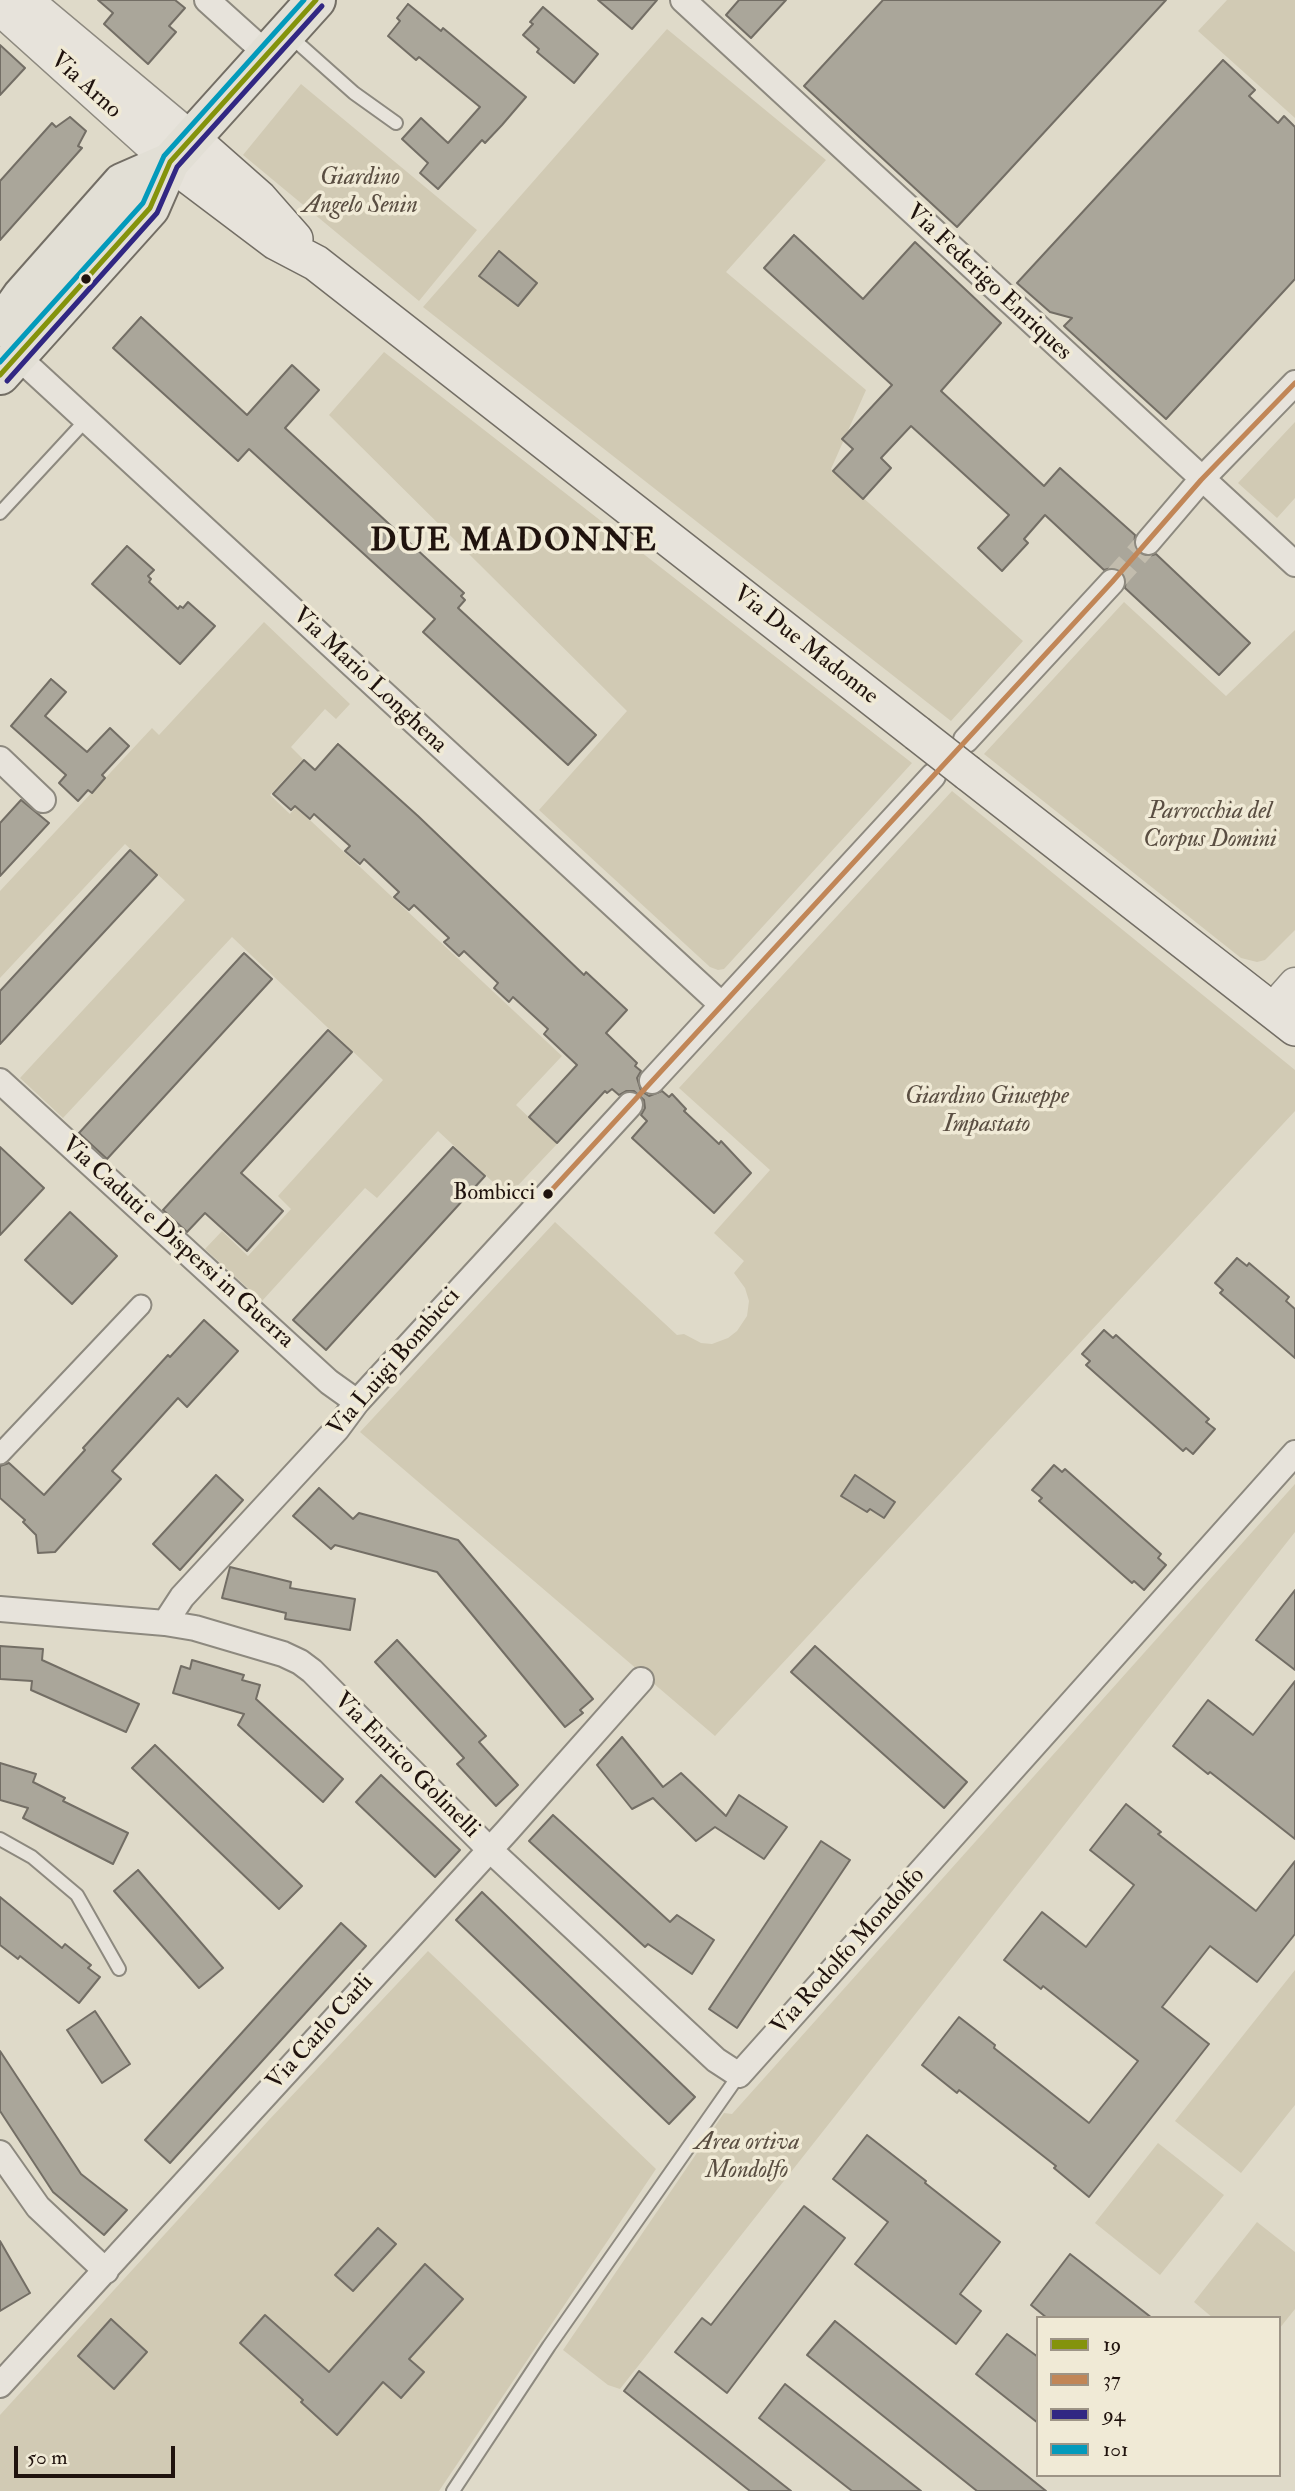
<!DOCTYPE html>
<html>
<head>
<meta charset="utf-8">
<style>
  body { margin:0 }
  #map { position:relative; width:1295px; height:2491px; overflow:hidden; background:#dfdac9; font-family:"IM FELL Double Pica",serif }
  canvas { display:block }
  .legend { position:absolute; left:1036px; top:2316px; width:245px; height:161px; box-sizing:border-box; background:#f0ead6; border:2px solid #9d9486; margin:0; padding:9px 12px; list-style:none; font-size:21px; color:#20130e }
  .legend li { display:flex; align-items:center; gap:14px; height:35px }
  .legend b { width:35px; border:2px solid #9d9486 }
  .scale { position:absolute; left:14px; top:2446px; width:161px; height:32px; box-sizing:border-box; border:4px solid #20130e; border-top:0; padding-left:9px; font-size:21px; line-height:24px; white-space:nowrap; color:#20130e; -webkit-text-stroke:5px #f0ead6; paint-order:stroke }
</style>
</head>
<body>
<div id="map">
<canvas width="1295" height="2491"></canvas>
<ul class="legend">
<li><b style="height:9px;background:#84930c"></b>19</li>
<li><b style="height:9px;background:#c18657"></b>37</li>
<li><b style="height:9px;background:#312783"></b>94</li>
<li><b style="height:9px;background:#039abb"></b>101</li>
</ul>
<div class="scale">50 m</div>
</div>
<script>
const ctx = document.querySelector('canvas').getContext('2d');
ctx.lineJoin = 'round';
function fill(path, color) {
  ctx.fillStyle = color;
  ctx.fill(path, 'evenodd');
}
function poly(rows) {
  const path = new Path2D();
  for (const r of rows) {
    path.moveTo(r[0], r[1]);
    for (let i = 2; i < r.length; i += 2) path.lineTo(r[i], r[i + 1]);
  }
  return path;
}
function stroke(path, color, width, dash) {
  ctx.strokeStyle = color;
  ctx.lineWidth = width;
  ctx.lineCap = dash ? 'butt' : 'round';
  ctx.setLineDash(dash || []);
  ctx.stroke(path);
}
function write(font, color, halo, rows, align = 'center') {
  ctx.font = font + ' "IM FELL Double Pica",serif';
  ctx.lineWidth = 7;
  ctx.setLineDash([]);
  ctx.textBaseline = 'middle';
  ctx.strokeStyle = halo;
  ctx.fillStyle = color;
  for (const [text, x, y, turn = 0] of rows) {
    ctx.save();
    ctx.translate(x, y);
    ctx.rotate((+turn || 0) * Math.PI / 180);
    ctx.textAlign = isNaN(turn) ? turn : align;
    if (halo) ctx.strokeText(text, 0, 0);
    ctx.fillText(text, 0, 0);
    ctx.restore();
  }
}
fill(poly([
  [1227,0,1295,0,1295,118,1198,31],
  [667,29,826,160,726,272,866,390,831,469,1023,641,951,721,423,307],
  [301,84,477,230,419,301,243,155],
  [384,352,912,763,724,969,718,970,710,967,539,810,627,711,329,415],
  [1295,422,1295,498,1277,518,1238,483],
  [1124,602,1226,696,1295,630,1295,930,1265,960,1257,962,1241,958,984,754],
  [264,622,350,704,336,719,325,709,291,747,303,759,270,795,290,814,296,807,562,1056,516,1105,557,1144,508,1196,438,1131,377,1198,365,1188,262,1301,205,1249,222,1231,248,1256,291,1209,278,1196,383,1080,232,937,63,1118,20,1078,185,900,125,844,0,978,0,891,152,728,159,735],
  [952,791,1295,1070,1295,1111,715,1736,360,1432,555,1222,677,1335,684,1334,701,1343,712,1344,728,1338,737,1331,747,1316,749,1301,745,1288,734,1273,744,1261,714,1233,770,1170,679,1088],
  [1295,1484,1295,1532,620,2389,608,2385,563,2350,724,2113,732,2114],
  [428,1951,656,2169,439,2491,0,2491,0,2415,268,2121],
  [1295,1970,1295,2105,1241,2173,1175,2121],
  [1158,2143,1224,2195,1160,2275,1095,2223],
  [1257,2222,1295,2252,1295,2309,1279,2329,1279,2318,1213,2318,1194,2302]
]), '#d1cab4');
const building = poly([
  [98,0,175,0,185,8,169,26,176,32,148,64,104,24,113,13,98,0],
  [598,0,657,0,632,29,598,0],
  [739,0,786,0,751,38,726,15,739,0],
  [883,0,1166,0,957,227,804,86,883,0],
  [408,4,441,31,443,28,526,97,502,125,485,143,482,140,438,189,420,173,428,163,402,139,421,118,448,143,480,107,419,57,416,60,388,36,400,21,397,18,408,4],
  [543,7,598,54,574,83,537,52,539,49,523,35,533,24,530,22,543,7],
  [0,45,25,68,0,95,0,45],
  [1223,60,1255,90,1249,96,1278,123,1284,116,1295,127,1295,279,1166,419,1064,326,1072,318,1050,312,1017,283,1223,60],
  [70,117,86,131,78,146,82,148,0,240,0,181,52,123,56,127,70,117],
  [794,235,863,299,915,242,1001,323,941,391,1044,486,1060,468,1135,535,1134,546,1138,553,1146,557,1156,554,1250,643,1219,675,1125,588,1126,578,1122,571,1115,567,1104,570,1045,515,1024,539,1028,543,1002,571,978,548,1009,515,911,426,881,458,891,468,863,499,833,471,853,449,842,439,892,385,764,268,794,235],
  [499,251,537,283,518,306,479,276,499,251],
  [141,317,247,415,292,365,319,390,285,428,464,593,461,596,465,600,458,608,596,735,568,765,423,632,435,619,249,449,238,461,113,348,141,317],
  [127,546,154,570,148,576,151,579,149,582,178,609,180,606,183,608,188,602,215,626,180,664,92,584,127,546],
  [51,679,66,692,45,716,87,752,110,728,129,746,102,775,105,778,92,793,88,790,78,801,59,783,66,775,11,726,51,679],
  [338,744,418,816,584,975,586,972,627,1010,606,1033,637,1063,635,1066,641,1071,637,1078,641,1091,649,1096,662,1091,669,1097,672,1094,686,1109,684,1111,719,1144,721,1141,751,1173,714,1213,632,1138,647,1121,641,1115,645,1108,644,1100,634,1091,626,1091,619,1095,612,1089,607,1093,605,1091,557,1143,529,1117,577,1065,544,1034,548,1029,513,997,509,1002,494,988,498,983,464,951,459,956,444,942,449,938,414,905,409,910,394,897,399,892,364,859,360,864,345,851,350,846,314,814,310,819,295,806,291,810,273,794,304,760,315,770,338,744],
  [21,800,49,823,0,876,0,823,21,800],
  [130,850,157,875,0,1044,0,991,130,850],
  [244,953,272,979,107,1159,79,1133,244,953],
  [328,1030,352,1052,241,1173,283,1211,247,1251,205,1213,187,1232,163,1210,328,1030],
  [0,1147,44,1188,0,1235,0,1147],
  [453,1147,485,1176,326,1350,293,1320,453,1147],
  [70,1212,117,1256,72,1304,25,1260,70,1212],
  [1237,1258,1247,1266,1249,1263,1289,1297,1286,1301,1295,1309,1295,1358,1220,1293,1223,1290,1215,1283,1237,1258],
  [204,1320,238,1351,187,1407,178,1398,112,1471,121,1479,55,1552,38,1553,36,1535,23,1522,25,1520,0,1498,0,1466,9,1463,44,1495,85,1450,83,1448,168,1355,170,1357,204,1320],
  [1104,1330,1113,1338,1116,1335,1209,1419,1206,1422,1215,1429,1193,1454,1186,1448,1183,1451,1086,1365,1090,1361,1082,1354,1104,1330],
  [1054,1465,1062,1472,1065,1469,1161,1554,1158,1558,1166,1565,1144,1590,1134,1581,1132,1583,1039,1501,1042,1498,1032,1490,1054,1465],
  [216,1475,243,1500,180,1570,153,1544,216,1475],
  [855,1475,895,1502,884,1518,870,1509,867,1512,841,1496,855,1475],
  [319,1488,353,1519,359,1513,458,1540,593,1699,580,1710,583,1713,565,1727,437,1572,335,1545,331,1549,293,1516,319,1488],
  [230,1567,291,1582,290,1588,355,1599,350,1630,285,1619,286,1613,222,1598,230,1567],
  [1295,1590,1295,1670,1256,1640,1295,1590],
  [397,1640,486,1736,479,1742,518,1785,496,1806,457,1764,464,1758,375,1662,397,1640],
  [0,1646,43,1649,42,1660,139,1704,126,1732,31,1690,32,1681,0,1679,0,1646],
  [815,1646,967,1782,944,1808,791,1672,815,1646],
  [192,1660,244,1675,242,1680,260,1685,256,1699,343,1779,323,1802,238,1725,244,1714,173,1693,181,1666,190,1669,192,1660],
  [1295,1681,1295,1839,1210,1772,1208,1774,1173,1746,1208,1700,1253,1735,1295,1681],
  [622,1737,663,1787,681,1773,726,1816,739,1795,787,1827,764,1859,715,1827,696,1841,653,1798,632,1809,597,1765,622,1737],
  [155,1745,302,1886,279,1909,132,1768,155,1745],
  [0,1763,36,1774,33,1782,65,1798,63,1801,128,1833,113,1864,23,1818,28,1808,0,1800,0,1763],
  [381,1775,460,1850,435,1877,356,1802,381,1775],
  [1126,1804,1161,1832,1158,1834,1256,1911,1295,1861,1295,1934,1257,1982,1210,1946,1162,2007,1209,2044,1089,2197,1054,2168,1056,2166,959,2090,957,2093,922,2065,959,2017,995,2045,994,2048,1089,2123,1138,2061,1043,1986,1041,1989,1004,1960,1042,1912,1086,1947,1134,1885,1090,1850,1126,1804],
  [553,1815,670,1922,677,1915,714,1940,692,1974,648,1944,645,1947,529,1841,553,1815],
  [821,1841,850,1860,737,2028,709,2009,821,1841],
  [138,1870,223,1968,199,1988,114,1891,138,1870],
  [482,1892,695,2097,669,2124,456,1920,482,1892],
  [0,1897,62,1948,65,1944,91,1965,88,1968,100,1977,79,2003,20,1956,18,1959,0,1945,0,1897],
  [341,1923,366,1946,170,2163,145,2140,341,1923],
  [95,2011,130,2064,102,2083,67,2030,95,2011],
  [0,2051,81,2174,127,2210,104,2235,53,2192,0,2111,0,2051],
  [867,2135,926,2181,925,2183,1000,2242,960,2294,981,2311,956,2344,855,2264,888,2222,833,2179,867,2135],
  [804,2206,845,2238,727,2393,675,2352,702,2318,711,2325,804,2206],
  [378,2228,396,2244,353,2291,335,2275,378,2228],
  [0,2241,30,2293,0,2311,0,2241],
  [1070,2254,1152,2318,1047,2318,1031,2305,1070,2254],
  [425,2264,463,2299,409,2359,424,2372,401,2398,383,2382,337,2435,301,2402,303,2400,240,2343,265,2315,329,2372,425,2264],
  [111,2319,147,2352,114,2389,78,2356,111,2319],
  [835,2321,1046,2491,977,2491,807,2355,835,2321],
  [1007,2334,1038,2357,1038,2423,976,2374,1007,2334],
  [639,2371,791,2491,750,2491,624,2391,639,2371],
  [785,2384,921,2491,852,2491,759,2418,785,2384]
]);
fill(building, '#aaa69a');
stroke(building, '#736e65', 2);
stroke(poly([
  [1112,582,1148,542]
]), '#c2bcad', 24, [24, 12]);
const service = poly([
  [290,36,354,93,396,123],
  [0,513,86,420],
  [0,1839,32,1857,77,1895,119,1969],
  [453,2491,549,2346,739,2075]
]);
const pedestrian = poly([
  [0,1454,141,1305]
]);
const minor = poly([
  [207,0,268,55],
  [683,0,1295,564],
  [17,356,722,1005],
  [1148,542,1201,480,1295,383],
  [966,740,1112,582],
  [0,759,43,800],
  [0,1081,329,1382,357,1402],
  [652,1081,933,776],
  [0,1609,165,1623,195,1628,283,1654,300,1662,312,1671,489,1849,716,2060,739,2075,1295,1453],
  [165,1623,182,1597,337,1429,357,1402,630,1105],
  [0,2153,38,2207,106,2271],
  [0,2385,507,1831,641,1680]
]);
const tertiary = poly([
  [26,0,191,138],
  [0,9,170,162],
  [1272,1010,1295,984]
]);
const secondary = poly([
  [191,138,259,198,295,239],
  [170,162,276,242,316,263,917,733],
  [968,773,1295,1028]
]);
const primary = poly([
  [0,327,22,296,122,183,170,162],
  [0,375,150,208,170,162,316,0]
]);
stroke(service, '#8d897f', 16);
stroke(pedestrian, '#8d897f', 23);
stroke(minor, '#8d897f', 28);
stroke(tertiary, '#8d897f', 35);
stroke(secondary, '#736e65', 38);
stroke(primary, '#736e65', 42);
stroke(service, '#e7e3db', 12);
stroke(pedestrian, '#e7e3db', 19);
stroke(minor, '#e7e3db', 24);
stroke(tertiary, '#e7e3db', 32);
stroke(secondary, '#e7e3db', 35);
stroke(primary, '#e2dfd5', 38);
const secondaryBridge = poly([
  [917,733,968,773]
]);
stroke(secondaryBridge, '#736e65', 38, []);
stroke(secondaryBridge, '#e7e3db', 35);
stroke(poly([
  [0,375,150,208,170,162,316,0]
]), '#84930c', 5);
stroke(poly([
  [548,1194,1112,582,1201,480,1295,383]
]), '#c18657', 5);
stroke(poly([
  [7,381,157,213,177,167,322,6]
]), '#312783', 5);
stroke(poly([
  [0,362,143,203,164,156,304,0]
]), '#039abb', 5);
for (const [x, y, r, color] of [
  [86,279,6,"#20130e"],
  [548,1194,6,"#20130e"]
]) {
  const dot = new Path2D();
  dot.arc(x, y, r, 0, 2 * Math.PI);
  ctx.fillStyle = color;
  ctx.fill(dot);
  stroke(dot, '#f0ead6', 2.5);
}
write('22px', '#20130e', '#f0ead6', [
  ["Bombicci",535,1194]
], 'right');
write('24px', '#20130e', '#f0ead6', [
  ["Via Arno",85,86,42],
  ["Via Federigo Enriques",988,283,43],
  ["Via Due Madonne",805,646,38],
  ["Via Mario Longhena",369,681,43],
  ["Via Caduti e Dispersi in Guerra",177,1243,42],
  ["Via Luigi Bombicci",395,1363,-49],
  ["Via Enrico Golinelli",406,1766,45],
  ["Via Rodolfo Mondolfo",849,1952,-48],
  ["Via Carlo Carli",321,2033,-48]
]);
write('italic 24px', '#5a4e42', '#f0ead6', [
  ["Giardino",360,179],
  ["Angelo Senin",360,207],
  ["Parrocchia del",1210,813],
  ["Corpus Domini",1210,841],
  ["Giardino Giuseppe",987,1098],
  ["Impastato",987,1126],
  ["Area ortiva",747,2144],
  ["Mondolfo",747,2172]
]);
ctx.letterSpacing = '2px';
write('bold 32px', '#20130e', '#f0ead6', [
  ["DUE MADONNE",514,543]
]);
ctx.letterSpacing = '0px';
</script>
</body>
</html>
